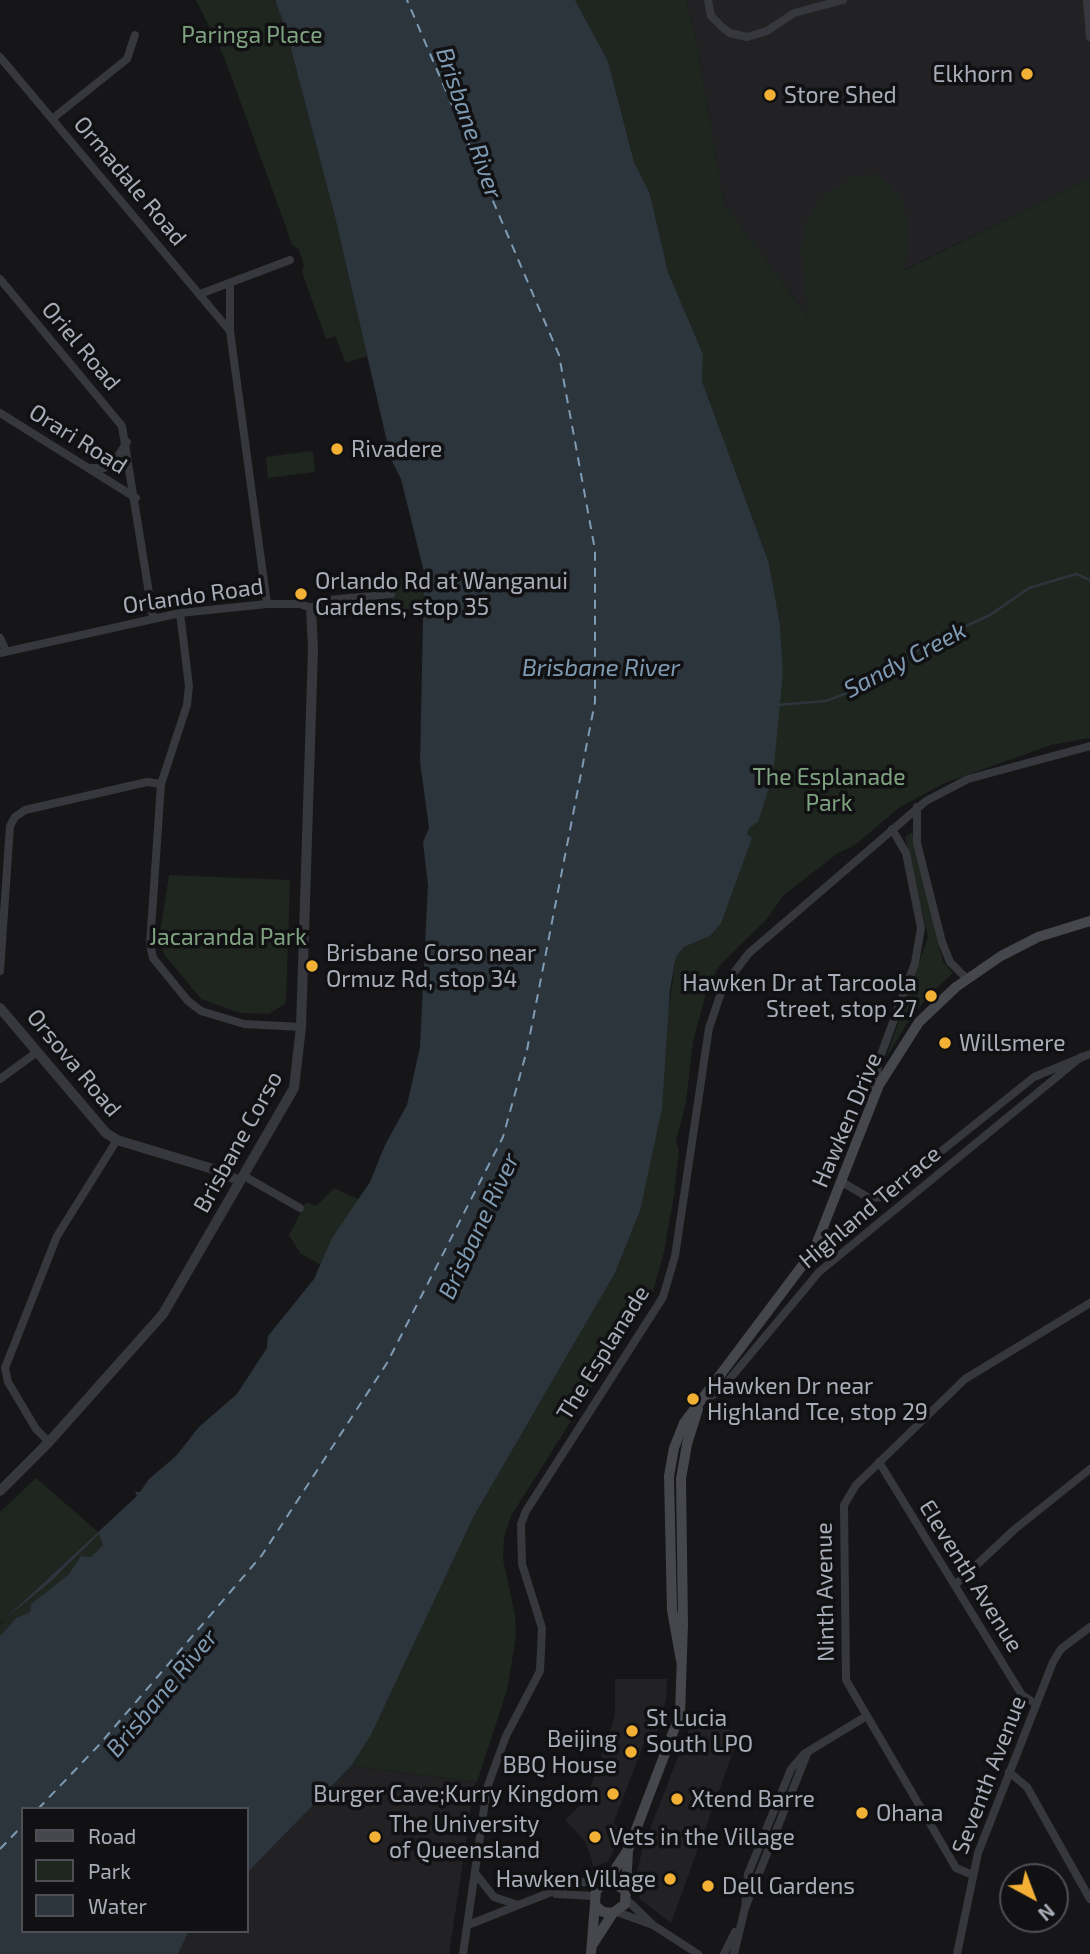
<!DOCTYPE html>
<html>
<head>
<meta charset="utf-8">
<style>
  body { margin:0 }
  #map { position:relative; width:1090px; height:1954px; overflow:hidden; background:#161618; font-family:"Exo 2",sans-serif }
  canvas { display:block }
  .legend { position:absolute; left:21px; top:1807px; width:228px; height:126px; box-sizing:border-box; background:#111113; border:2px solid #4d4f55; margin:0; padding:9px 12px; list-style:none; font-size:21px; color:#a8adb8 }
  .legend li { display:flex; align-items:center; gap:14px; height:35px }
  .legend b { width:35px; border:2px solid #4d4f55 }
  .north { position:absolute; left:999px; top:1863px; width:70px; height:70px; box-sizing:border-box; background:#111113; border:2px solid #4d4f55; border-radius:50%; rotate:139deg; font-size:19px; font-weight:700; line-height:28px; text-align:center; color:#a8adb8 }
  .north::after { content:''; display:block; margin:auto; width:24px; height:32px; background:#f2b134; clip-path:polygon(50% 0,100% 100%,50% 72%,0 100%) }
</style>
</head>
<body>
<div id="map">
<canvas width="1090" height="1954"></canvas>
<ul class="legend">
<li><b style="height:9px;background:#45474d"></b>Road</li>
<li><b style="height:19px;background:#1e261f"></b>Park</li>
<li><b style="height:19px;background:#2c353c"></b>Water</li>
</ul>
<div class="north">N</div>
</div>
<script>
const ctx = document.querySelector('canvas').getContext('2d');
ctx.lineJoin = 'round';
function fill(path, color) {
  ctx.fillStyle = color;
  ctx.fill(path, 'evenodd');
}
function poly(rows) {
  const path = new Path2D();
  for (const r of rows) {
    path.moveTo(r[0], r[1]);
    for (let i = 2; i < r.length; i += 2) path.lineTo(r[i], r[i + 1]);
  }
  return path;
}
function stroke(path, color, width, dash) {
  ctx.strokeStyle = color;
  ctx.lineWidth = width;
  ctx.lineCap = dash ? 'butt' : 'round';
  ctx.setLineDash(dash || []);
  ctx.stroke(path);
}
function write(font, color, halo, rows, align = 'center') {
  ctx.font = font + ' "Exo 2",sans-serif';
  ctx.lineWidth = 7;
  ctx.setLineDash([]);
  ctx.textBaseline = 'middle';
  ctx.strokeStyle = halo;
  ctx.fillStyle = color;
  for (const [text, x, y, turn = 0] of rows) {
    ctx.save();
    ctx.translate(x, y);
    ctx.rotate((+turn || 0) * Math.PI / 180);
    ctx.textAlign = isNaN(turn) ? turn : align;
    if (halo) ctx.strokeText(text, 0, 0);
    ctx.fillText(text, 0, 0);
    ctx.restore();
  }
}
fill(poly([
  [686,0,1090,0,1090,178,809,317,724,204,696,39],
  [615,1679,667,1679,666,1700,656,1736,648,1733,613,1824,624,1829,608,1861,594,1867,585,1841,565,1820,586,1800,615,1716],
  [693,1718,740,1733,671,1923,640,1899,635,1881,643,1847],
  [351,1766,475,1782,449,1954,178,1954,189,1931,247,1931,247,1873]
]), '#222225');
fill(poly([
  [196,0,275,0,286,30,335,217,367,356,346,363,335,336,326,339,302,272,304,265,299,250,292,244,223,54],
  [575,0,686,0,696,39,724,204,808,316,801,247,808,216,826,194,854,176,878,174,901,199,909,227,905,270,1090,178,1090,738,1051,745,995,765,945,783,900,807,855,845,838,853,784,895,766,920,720,965,708,985,693,1042,686,1103,676,1141,679,1151,674,1195,664,1252,653,1291,511,1516,504,1537,503,1559,515,1615,516,1637,507,1690,477,1782,351,1766,247,1873,351,1766,371,1735,474,1516,615,1273,640,1211,676,957,684,947,710,936,750,827,778,712,783,672,780,625,769,563,702,381,703,354,668,272,650,194,634,162,608,61],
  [310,451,313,453,315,472,268,478,266,457],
  [424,572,423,608,393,610,390,581],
  [912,832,943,962,953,973,931,993,909,1020,886,1058,928,937,905,837],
  [169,875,290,880,286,1003,269,1014,240,1013,201,999,164,954,159,939],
  [334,1188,360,1200,332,1238,321,1265,301,1254,289,1235,306,1202,316,1206],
  [36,1478,98,1532,0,1623,0,1512],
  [99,1533,103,1545,91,1557,85,1556,69,1574,31,1604,30,1612,16,1618,0,1636,0,1624]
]), '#1e261f');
fill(poly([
  [275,0,575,0,608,61,634,162,650,194,668,272,703,354,702,381,769,563,780,625,783,672,773,775,758,822,750,827,747,834,752,838,721,923,710,936,684,947,676,957,670,989,662,1108,640,1211,615,1273,474,1516,371,1735,351,1766,247,1873,247,1809,23,1809,23,1931,189,1931,178,1954,0,1954,0,1636,16,1618,30,1612,31,1604,69,1574,81,1556,91,1557,103,1545,99,1534,49,1583,0,1623,137,1496,135,1492,140,1492,149,1479,176,1456,199,1427,237,1394,267,1348,268,1336,314,1279,332,1238,370,1182,385,1145,407,1105,420,1047,428,885,423,842,429,828,420,762,424,572,401,479,391,459,335,217,286,30]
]), '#2c353c');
stroke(poly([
  [777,705,826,701,866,686,923,646,990,615,1029,588,1076,574,1090,580]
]), '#2c353c', 2.5);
stroke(poly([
  [38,1809,99,1745,262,1555,387,1363,503,1137,527,1050,595,702,595,550,559,355,407,0],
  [0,1849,23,1825]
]), '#7f9bb3', 2, [9, 7]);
stroke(poly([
  [708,0,711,16,722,27,730,33,747,37,767,31,794,13,843,0],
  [1087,0,1090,37],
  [0,57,230,331,267,604],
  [52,119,127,59,135,35],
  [0,279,122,426,153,618],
  [200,294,290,260],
  [230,331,230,283],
  [0,413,136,498],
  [91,468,104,468,113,464,127,442],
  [180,613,189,686,187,705,161,784,150,944,153,958,188,1001,201,1011,244,1024,301,1027],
  [0,638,6,651],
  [0,653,180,613,267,604,300,604,311,608,329,600,391,594],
  [917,807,917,843,942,942,950,962,967,979],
  [0,971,10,826,15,817,25,810,147,782,161,784],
  [0,1079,37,1052],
  [873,1096,879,1060,915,963,921,928,906,853,892,829],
  [244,1176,300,1208],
  [842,1182,869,1198,884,1197,1034,1077,1090,1054],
  [701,1400,718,1393,819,1272,1081,1057],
  [49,1442,36,1429,8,1382,5,1368,57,1236,117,1140],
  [879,1462,1022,1695,1036,1704],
  [955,1585,1015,1529,1090,1469],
  [1009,1772,1027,1787,1090,1899],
  [475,1873,494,1897,518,1905],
  [973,1875,956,1868,846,1680,844,1505,856,1485,965,1379,1090,1303],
  [556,1894,594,1896],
  [626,1899,653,1925,698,1954],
  [745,1908,748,1874,791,1769,804,1754,865,1717],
  [617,1912,653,1925],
  [468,1925,564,1887,583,1882,602,1884],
  [463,1954,487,1788,506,1736,540,1671,542,1628,522,1564,521,1524,526,1511,663,1297,675,1256,709,1028,723,987,749,953,926,801,968,779,1090,746],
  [724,1954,735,1932],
  [734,1954,745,1908,807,1754],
  [957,1954,978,1853,1053,1662,1061,1649,1090,1627]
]), '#37383d', 8);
stroke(poly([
  [0,1008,106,1133,117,1140,213,1169,240,1181],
  [0,1491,49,1442,163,1314,294,1088,301,1027,313,649,311,608]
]), '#37383d', 10);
stroke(poly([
  [681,1661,672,1610,669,1476,674,1448,684,1423,814,1250,879,1085,919,1022,956,987,1001,956,1038,937,1090,921],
  [606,1883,629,1848,680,1714,683,1624,681,1479,687,1444,698,1409],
  [596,1906,603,1912,613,1913,625,1904,628,1851],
  [593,1944,613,1913],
  [591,1954,596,1891,602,1884,611,1882,623,1889]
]), '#45474d', 10);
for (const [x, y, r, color] of [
  [1027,74,7,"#f2b134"],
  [770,95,7,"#f2b134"],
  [337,449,7,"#f2b134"],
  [301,594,7,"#f2b134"],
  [312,966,7,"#f2b134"],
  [931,996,7,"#f2b134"],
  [945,1043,7,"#f2b134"],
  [693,1399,7,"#f2b134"],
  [632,1731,7,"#f2b134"],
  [631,1752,7,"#f2b134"],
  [613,1794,7,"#f2b134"],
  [677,1799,7,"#f2b134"],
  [862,1813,7,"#f2b134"],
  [375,1837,7,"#f2b134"],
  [595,1837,7,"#f2b134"],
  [670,1879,7,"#f2b134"],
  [708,1886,7,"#f2b134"]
]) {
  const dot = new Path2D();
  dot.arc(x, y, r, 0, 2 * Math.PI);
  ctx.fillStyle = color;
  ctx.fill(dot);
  stroke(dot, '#111113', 2.5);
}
write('23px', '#7fa381', '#111113', [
  ["Paringa Place",252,35],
  ["The Esplanade",829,777],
  ["Park",829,803],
  ["Jacaranda Park",228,937]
]);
write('23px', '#a8adb8', '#111113', [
  ["Elkhorn",1013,74,"right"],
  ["Store Shed",784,95],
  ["Rivadere",351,449],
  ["Orlando Rd at Wanganui",315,581],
  ["Gardens, stop 35",315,607],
  ["Brisbane Corso near",326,953],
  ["Ormuz Rd, stop 34",326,979],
  ["Hawken Dr at Tarcoola",917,983,"right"],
  ["Street, stop 27",917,1009,"right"],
  ["Willsmere",959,1043],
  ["Hawken Dr near",707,1386],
  ["Highland Tce, stop 29",707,1412],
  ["St Lucia",646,1718],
  ["South LPO",646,1744],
  ["Beijing",617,1739,"right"],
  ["BBQ House",617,1765,"right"],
  ["Burger Cave;Kurry Kingdom",599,1794,"right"],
  ["Xtend Barre",691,1799],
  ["Ohana",876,1813],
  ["The University",389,1824],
  ["of Queensland",389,1850],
  ["Vets in the Village",609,1837],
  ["Hawken Village",656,1879,"right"],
  ["Dell Gardens",722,1886]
], 'left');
write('23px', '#a8adb8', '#111113', [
  ["Ormadale Road",130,181,50],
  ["Oriel Road",81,346,50],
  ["Orari Road",78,439,32],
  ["Orlando Road",193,596,-8],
  ["Orsova Road",74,1063,50],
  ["Hawken Drive",847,1120,-67],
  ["Brisbane Corso",238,1142,-61],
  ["Highland Terrace",870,1207,-40],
  ["The Esplanade",603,1353,-58],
  ["Eleventh Avenue",971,1576,58],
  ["Ninth Avenue",825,1592,-91],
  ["Seventh Avenue",989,1775,-69]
]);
write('italic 24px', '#7f9bb3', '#111113', [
  ["Brisbane River",469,123,71],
  ["Sandy Creek",905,660,-28],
  ["Brisbane River",601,668],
  ["Brisbane River",479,1226,-65],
  ["Brisbane River",162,1693,-50]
]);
</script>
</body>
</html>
